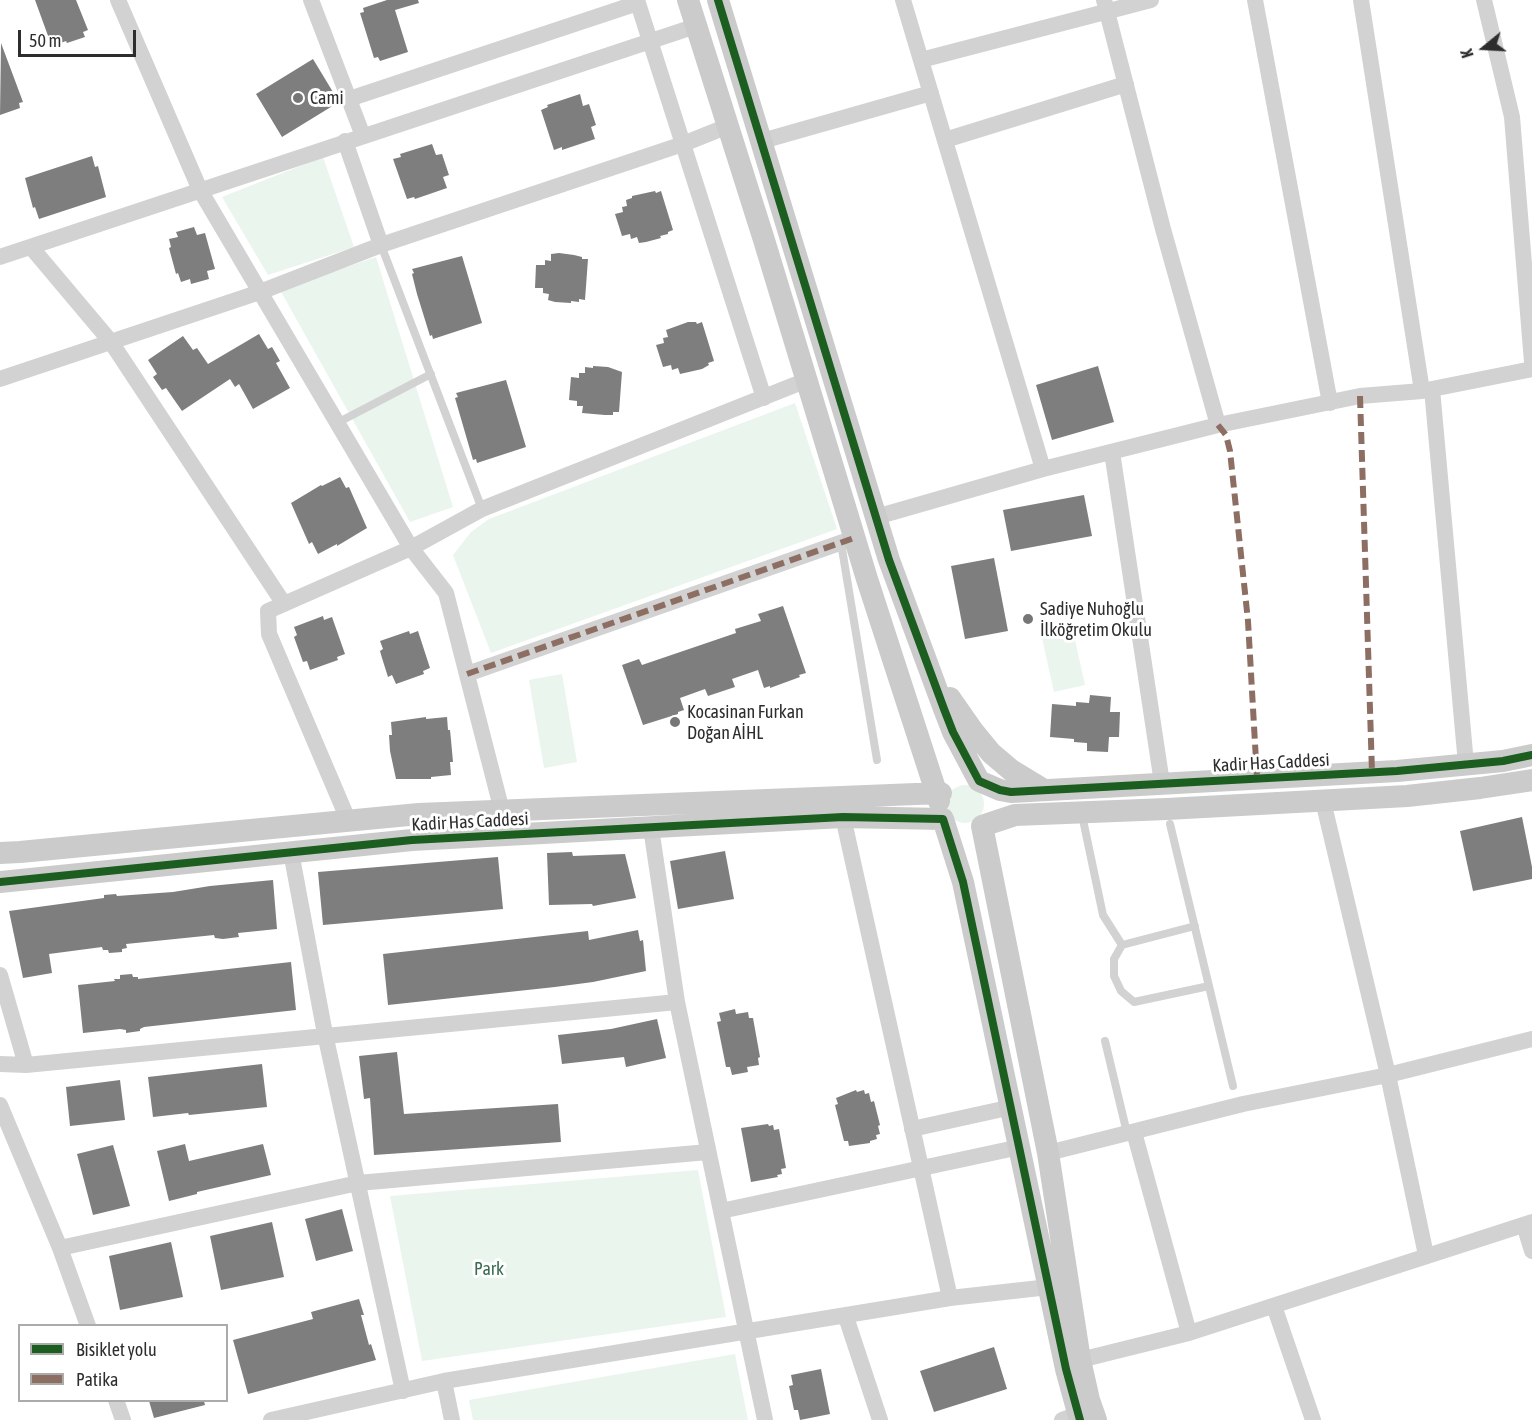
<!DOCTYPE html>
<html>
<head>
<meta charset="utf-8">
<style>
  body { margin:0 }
  #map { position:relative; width:1532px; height:1420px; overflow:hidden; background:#fff; font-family:"Asap Condensed",sans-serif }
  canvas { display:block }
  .legend { position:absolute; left:18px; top:1324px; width:210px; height:78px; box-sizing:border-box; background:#fff; border:2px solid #ababab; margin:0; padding:8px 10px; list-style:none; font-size:18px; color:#2d2d2d }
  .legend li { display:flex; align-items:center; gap:12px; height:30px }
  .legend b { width:30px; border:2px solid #ababab }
  .north { position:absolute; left:1454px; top:18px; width:60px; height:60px; -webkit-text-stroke:4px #fff; paint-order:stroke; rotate:252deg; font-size:16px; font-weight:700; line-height:24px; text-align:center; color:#2d2d2d }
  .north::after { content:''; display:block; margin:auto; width:21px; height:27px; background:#2d2d2d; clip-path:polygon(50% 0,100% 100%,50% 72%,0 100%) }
  .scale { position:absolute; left:18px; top:30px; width:118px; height:27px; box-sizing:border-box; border:3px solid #2d2d2d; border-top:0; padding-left:8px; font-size:18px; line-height:21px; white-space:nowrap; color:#2d2d2d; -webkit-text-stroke:4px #fff; paint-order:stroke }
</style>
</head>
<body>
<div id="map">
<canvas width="1532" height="1420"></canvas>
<ul class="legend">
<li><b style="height:8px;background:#1b5e20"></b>Bisiklet yolu</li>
<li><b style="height:8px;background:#8d6e63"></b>Patika</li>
</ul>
<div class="north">K</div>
<div class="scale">50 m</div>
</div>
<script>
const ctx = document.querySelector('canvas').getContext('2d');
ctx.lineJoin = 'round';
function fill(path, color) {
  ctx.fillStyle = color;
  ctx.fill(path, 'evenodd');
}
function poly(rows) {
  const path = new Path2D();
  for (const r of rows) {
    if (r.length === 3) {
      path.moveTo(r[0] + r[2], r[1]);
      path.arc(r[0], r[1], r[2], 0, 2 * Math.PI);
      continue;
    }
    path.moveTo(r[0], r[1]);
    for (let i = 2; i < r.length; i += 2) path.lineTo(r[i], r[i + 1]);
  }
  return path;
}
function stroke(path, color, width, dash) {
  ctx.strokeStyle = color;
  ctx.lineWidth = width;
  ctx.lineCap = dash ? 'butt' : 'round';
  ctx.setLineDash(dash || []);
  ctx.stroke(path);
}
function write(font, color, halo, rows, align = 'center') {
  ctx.font = font + ' "Asap Condensed",sans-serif';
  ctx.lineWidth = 6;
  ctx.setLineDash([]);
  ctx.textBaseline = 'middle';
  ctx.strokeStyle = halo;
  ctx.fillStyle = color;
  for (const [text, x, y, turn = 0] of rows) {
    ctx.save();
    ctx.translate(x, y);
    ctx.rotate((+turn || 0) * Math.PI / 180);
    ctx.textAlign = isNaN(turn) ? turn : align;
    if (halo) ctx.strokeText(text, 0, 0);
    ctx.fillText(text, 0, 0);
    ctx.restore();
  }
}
fill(poly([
  [323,157,354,247,268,275,222,197],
  [376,257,453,507,410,522,280,290],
  [795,403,837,529,491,653,453,555,471,532,489,519],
  [1073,631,1085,685,1054,692,1042,638],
  [562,674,577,762,544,768,529,680],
  [965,804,19],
  [698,1170,726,1317,422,1361,390,1196],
  [735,1354,748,1420,473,1420,469,1400]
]), '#eaf5ee');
fill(poly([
  [35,0,76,0,88,30,83,32,85,37,67,43,66,41,58,44,57,41,51,44],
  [387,0,418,0,419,3,395,10,408,52,380,61,378,57,374,58,360,13,364,12,363,8],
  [1,43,23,102,19,103,20,108,0,115],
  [313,59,339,102,282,137,256,94],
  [580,94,583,106,589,104,596,125,591,127,595,139,562,150,562,147,554,150,541,110,548,107,547,105],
  [432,144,436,155,442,154,449,175,443,177,447,188,415,199,414,197,407,199,393,159,401,157,400,154],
  [92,156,95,167,98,166,106,197,39,219,35,207,33,208,25,178],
  [655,191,656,193,661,191,673,230,668,232,668,234,660,236,661,238,646,242,639,243,637,237,631,239,630,234,622,236,615,214,623,212,622,207,627,206,626,200,632,198,632,196],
  [194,227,197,235,205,233,215,269,207,271,209,279,191,284,190,279,181,282,178,273,176,274,169,248,171,247,169,239,178,237,176,232],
  [559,253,574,255,582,257,582,259,588,259,585,300,579,299,579,302,571,301,571,303,555,302,548,300,549,294,543,293,543,288,535,288,536,265,545,265,545,260,551,261,551,254],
  [462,256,482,323,433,339,432,335,430,336,417,294,412,274,414,273,412,269],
  [688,322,696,322,697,324,702,322,714,361,708,363,709,365,702,369,680,374,678,368,672,370,671,365,663,367,656,345,664,343,663,338,668,337,666,330],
  [259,334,268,349,272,347,280,361,276,363,290,388,253,409,239,384,235,387,230,379,182,411,166,388,162,390,153,377,157,374,148,360,183,336,193,350,197,348,208,364],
  [593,366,608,367,622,372,619,412,613,412,613,415,605,415,582,413,583,406,577,406,577,401,569,400,571,377,579,378,579,373,585,373,585,367,593,368],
  [1098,366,1114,422,1052,440,1036,385],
  [506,380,526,447,477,463,476,459,473,460,455,398,458,397,456,393],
  [340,477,346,488,349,487,367,528,337,546,337,544,318,554,312,542,309,544,291,503,321,485,322,486],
  [1084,495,1092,536,1011,551,1003,510],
  [994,558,1008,631,965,639,951,566],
  [783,606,806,673,799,675,800,677,770,688,770,686,764,688,758,670,732,679,735,687,708,696,705,689,680,698,684,710,678,712,678,714,643,725,622,665,639,659,642,665,736,633,735,629,761,621,758,614],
  [323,616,324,620,332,617,345,654,337,657,338,660,310,670,307,661,303,662,294,637,297,635,294,627],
  [409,631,410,634,418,631,430,668,423,671,424,674,396,684,392,675,388,677,382,658,380,651,383,649,380,641],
  [1090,695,1111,697,1110,712,1120,712,1119,737,1109,737,1108,752,1087,751,1087,743,1074,742,1074,739,1050,737,1052,704,1076,706,1076,702,1089,703],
  [426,717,426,719,447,717,448,730,450,730,451,740,453,762,450,762,451,775,431,777,431,779,396,779,390,751,389,735,392,735,391,722],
  [1522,817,1532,867,1532,879,1473,891,1460,831],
  [725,851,734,899,678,909,670,861],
  [572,852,573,856,625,854,636,898,593,906,592,904,549,905,547,853],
  [498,857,503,909,323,925,318,872],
  [273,880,277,929,238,933,239,937,223,939,215,938,214,935,126,944,127,948,122,949,122,952,109,953,108,950,103,950,102,947,49,954,52,973,23,978,9,911,104,898,104,895,116,894,117,896,173,892,210,886],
  [638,930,640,941,643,940,646,971,593,982,555,987,388,1005,383,954,588,931,589,940],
  [291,962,296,1010,144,1027,140,1029,140,1031,126,1033,126,1030,120,1029,83,1033,78,985,115,981,114,979,120,979,120,975,132,974,133,977,138,977,138,979],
  [735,1009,736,1014,748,1012,749,1018,753,1018,760,1057,758,1058,759,1065,747,1067,748,1072,732,1075,730,1067,726,1067,717,1022,721,1021,719,1013],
  [657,1019,666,1058,626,1067,624,1057,562,1064,558,1035,611,1029],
  [397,1052,404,1114,558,1104,561,1142,374,1155,370,1098,364,1099,359,1056],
  [262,1064,267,1107,189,1115,188,1113,153,1117,148,1077],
  [120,1080,125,1120,70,1126,66,1087],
  [856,1090,857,1092,864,1090,865,1094,869,1093,871,1102,874,1101,880,1125,878,1126,880,1134,876,1135,877,1139,870,1141,870,1143,849,1146,848,1141,844,1141,835,1105,838,1104,836,1098],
  [768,1124,769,1126,773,1125,774,1130,779,1129,786,1168,781,1169,782,1174,777,1175,778,1177,751,1182,741,1128],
  [185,1144,189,1161,263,1144,271,1175,197,1192,197,1194,169,1201,157,1151],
  [113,1145,130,1206,93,1215,77,1154],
  [342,1209,353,1251,316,1261,305,1219],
  [272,1222,284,1277,221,1290,210,1236],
  [171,1242,183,1297,120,1310,109,1256],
  [359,1299,364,1315,361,1315,369,1345,371,1344,376,1360,248,1394,233,1340,313,1319,311,1312],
  [994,1347,1007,1389,934,1412,920,1371],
  [821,1369,830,1414,800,1420,798,1410,794,1410,789,1386,793,1385,791,1375],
  [149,1401,204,1401,205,1405,154,1418]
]), '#7e7e7e');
stroke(poly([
  [381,245,482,509],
  [337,423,431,374],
  [841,543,877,760],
  [1082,815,1103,915,1122,945],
  [1170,824,1233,1086],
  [1195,926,1122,945,1114,959,1114,976,1121,991,1134,1002,1209,986],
  [1105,1041,1127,1133]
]), '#d2d2d2', 8);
stroke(poly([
  [118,0,200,190,411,548,446,593,502,811],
  [311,0,363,136],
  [637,0,764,398],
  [903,0,1043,469],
  [1104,0,1163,229,1218,425],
  [1255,0,1330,403],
  [1361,0,1422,391],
  [1484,0,1512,117,1532,362],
  [921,60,1151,0],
  [349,99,638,3],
  [945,140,1126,84],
  [345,141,381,245],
  [762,141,931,93],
  [31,247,111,342,284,604],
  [0,257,696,26],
  [0,379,260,292,381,245,683,144,728,126],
  [1432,389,1466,764],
  [1112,452,1162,783],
  [876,517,1043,469,1218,425,1360,396,1422,391,1532,369],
  [467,674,854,538],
  [1323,801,1388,1075,1426,1255],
  [843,817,950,1298],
  [349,822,269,634,268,611,411,548,482,509,807,380],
  [651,828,677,1002,765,1420],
  [291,852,325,1034,403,1391],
  [0,975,26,1065],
  [0,1064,26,1065,677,1002],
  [0,1105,60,1248,88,1326],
  [912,1129,1012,1107],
  [1134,1132,1189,1333],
  [1048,1153,1243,1104,1388,1075,1532,1039],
  [721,1211,1020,1147],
  [1524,1225,1532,1251],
  [60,1248,358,1183,708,1152],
  [1274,1306,1313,1420],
  [846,1317,880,1420],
  [1072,1365,1080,1360,1189,1333,1532,1222],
  [444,1381,452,1420],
  [116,1400,123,1420],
  [271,1420,444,1381,950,1298,1049,1287],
  [1062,1420,1078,1414]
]), '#d2d2d2', 16);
stroke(poly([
  [688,0,764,240,867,579,939,801],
  [718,0,889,560,944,709,953,732,979,781,1000,790,1011,792,1397,771,1503,761,1532,755],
  [950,698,973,731,991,753,1011,770,1044,790],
  [0,853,20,852,419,814,941,793],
  [0,882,412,840,843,817,943,819,963,882,1066,1369,1080,1420],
  [1096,1420,1089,1400,1080,1360,1048,1153,982,826,1015,815,1167,809,1407,796,1480,788,1532,780]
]), '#cbcbcb', 22);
stroke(poly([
  [1360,396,1372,772],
  [1218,425,1226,435,1230,451,1248,621,1257,778],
  [467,674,854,538]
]), '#8d6e63', 6, [12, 6]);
stroke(poly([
  [718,0,889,560,944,709,953,732,979,781,1000,790,1011,792,1397,771,1503,761,1532,755],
  [0,882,412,840,843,817,943,819,963,882,1066,1369,1080,1420]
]), '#1b5e20', 8);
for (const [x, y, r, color] of [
  [298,98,6,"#767676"],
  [1028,619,6,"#767676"],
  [675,722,6,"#767676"]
]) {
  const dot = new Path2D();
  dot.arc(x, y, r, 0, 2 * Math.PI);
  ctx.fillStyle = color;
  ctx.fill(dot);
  stroke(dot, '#fff', 2);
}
write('18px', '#2d2d2d', '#fff', [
  ["Cami",310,98],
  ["Sadiye Nuhoğlu",1040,609],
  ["İlköğretim Okulu",1040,630],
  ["Kocasinan Furkan",687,712],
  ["Doğan AİHL",687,733]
], 'left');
write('18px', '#2d2d2d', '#fff', [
  ["Kadir Has Caddesi",1271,763,-3],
  ["Kadir Has Caddesi",470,822,-3]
]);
write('18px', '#386b4f', '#fff', [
  ["Park",489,1269]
]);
</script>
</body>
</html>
